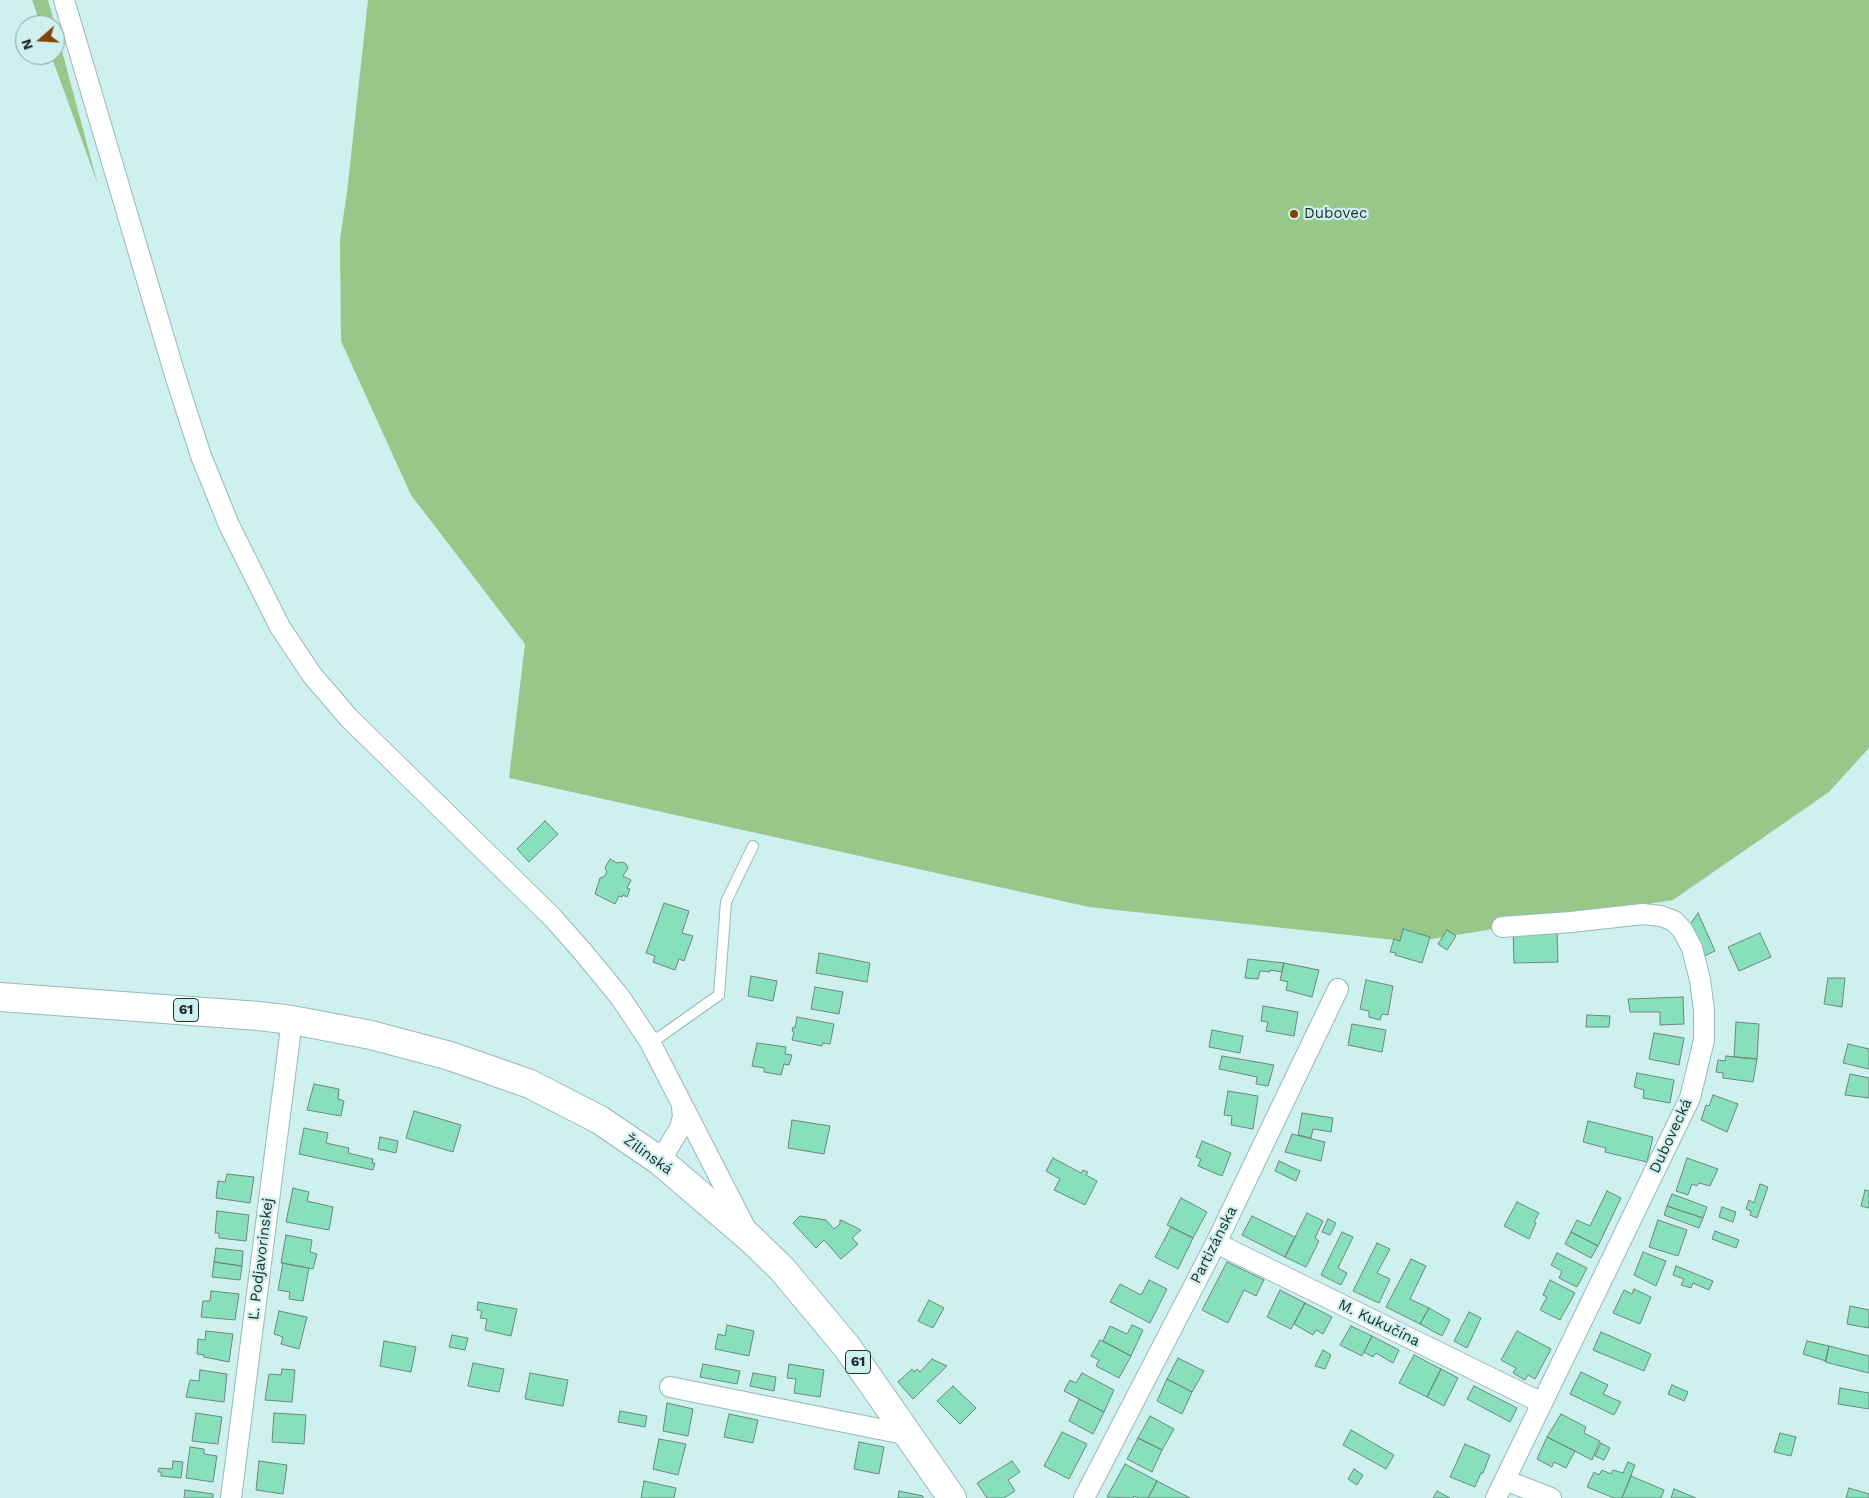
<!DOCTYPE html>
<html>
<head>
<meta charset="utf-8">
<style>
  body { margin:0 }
  #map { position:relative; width:1869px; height:1498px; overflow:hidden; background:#cef1f0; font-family:"Work Sans",sans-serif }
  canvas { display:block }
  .north { position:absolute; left:15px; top:15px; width:50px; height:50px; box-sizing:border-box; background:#cef1f0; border:1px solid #87a2a1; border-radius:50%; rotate:251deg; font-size:14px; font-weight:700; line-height:20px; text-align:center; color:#1d2b2b }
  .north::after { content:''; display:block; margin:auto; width:18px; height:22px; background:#824405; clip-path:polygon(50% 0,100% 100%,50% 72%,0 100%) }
</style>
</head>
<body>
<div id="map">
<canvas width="1869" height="1498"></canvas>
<div class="north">N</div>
</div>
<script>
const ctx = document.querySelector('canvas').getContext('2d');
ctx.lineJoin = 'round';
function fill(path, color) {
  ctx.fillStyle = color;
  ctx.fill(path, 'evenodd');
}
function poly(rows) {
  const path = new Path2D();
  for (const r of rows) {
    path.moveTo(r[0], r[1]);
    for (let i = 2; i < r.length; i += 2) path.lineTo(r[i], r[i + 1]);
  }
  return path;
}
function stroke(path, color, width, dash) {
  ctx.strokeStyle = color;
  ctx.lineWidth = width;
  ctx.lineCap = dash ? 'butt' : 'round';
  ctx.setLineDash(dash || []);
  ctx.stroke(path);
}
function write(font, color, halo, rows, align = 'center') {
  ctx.font = font + ' "Work Sans",sans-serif';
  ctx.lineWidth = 4.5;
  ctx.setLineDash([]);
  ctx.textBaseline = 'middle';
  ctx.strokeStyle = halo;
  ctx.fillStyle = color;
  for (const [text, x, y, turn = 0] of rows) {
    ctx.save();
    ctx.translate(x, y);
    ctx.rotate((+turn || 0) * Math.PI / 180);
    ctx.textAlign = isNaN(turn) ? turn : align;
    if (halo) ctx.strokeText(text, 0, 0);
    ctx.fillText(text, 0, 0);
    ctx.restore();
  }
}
fill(poly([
  [32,0,48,0,55,25,41,25],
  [368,0,1869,0,1869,748,1829,792,1673,900,1413,942,1089,907,509,778,525,644,411,495,341,341,340,239,347,192],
  [55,25,98,185,51,55,55,55]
]), '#97c88a');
const building = poly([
  [545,821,558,834,529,862,517,849,545,821],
  [610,859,617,863,622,862,626,864,628,868,623,876,631,880,627,888,630,889,627,897,623,895,622,897,619,896,615,904,595,894,600,878,604,877,607,872,605,868,610,859],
  [664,903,689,911,682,933,693,936,684,961,679,959,675,970,653,962,655,956,646,953,664,903],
  [1698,913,1715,951,1700,958,1687,929,1698,913],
  [1557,928,1558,962,1514,963,1513,929,1557,928],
  [1403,929,1430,937,1422,963,1395,955,1396,953,1390,952,1394,939,1400,941,1403,929],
  [1447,930,1456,936,1447,950,1438,944,1447,930],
  [1760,933,1771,957,1739,971,1728,947,1760,933],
  [819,953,870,963,867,982,816,973,819,953],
  [1248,959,1284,963,1282,972,1270,970,1270,972,1260,971,1258,979,1245,978,1248,959],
  [1284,963,1319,970,1312,997,1286,990,1288,982,1280,980,1284,963],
  [751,976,777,981,773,1001,748,996,751,976],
  [1828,978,1845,978,1842,1007,1824,1004,1828,978],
  [1366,980,1393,986,1388,1015,1382,1014,1380,1020,1369,1017,1369,1011,1360,1009,1366,980],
  [815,987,843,992,839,1014,811,1009,815,987],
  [1683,997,1684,1024,1660,1025,1660,1012,1630,1012,1628,999,1683,997],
  [1263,1006,1298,1012,1294,1036,1266,1031,1268,1022,1261,1021,1263,1006],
  [1587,1015,1610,1016,1609,1027,1586,1027,1587,1015],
  [797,1017,834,1024,830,1044,823,1043,822,1046,792,1040,794,1032,792,1031,793,1027,795,1028,797,1017],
  [1736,1022,1759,1024,1757,1059,1734,1057,1736,1022],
  [1352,1024,1386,1030,1382,1052,1348,1045,1352,1024],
  [1212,1030,1243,1036,1240,1053,1209,1047,1212,1030],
  [1654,1033,1684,1038,1679,1065,1649,1059,1654,1033],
  [757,1043,786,1047,785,1054,792,1055,789,1065,784,1064,781,1075,764,1072,764,1068,752,1066,757,1043],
  [1848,1044,1869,1049,1869,1069,1843,1063,1848,1044],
  [1222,1056,1274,1065,1268,1086,1256,1084,1257,1077,1219,1069,1222,1056],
  [1726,1056,1757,1059,1753,1082,1723,1078,1723,1073,1716,1072,1718,1060,1725,1061,1726,1056],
  [1637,1073,1674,1080,1670,1103,1643,1098,1644,1090,1634,1087,1637,1073],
  [1850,1074,1869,1078,1869,1098,1845,1095,1850,1074],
  [314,1084,339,1089,338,1099,344,1101,341,1116,307,1110,314,1084],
  [1228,1091,1258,1096,1253,1129,1231,1125,1232,1116,1224,1115,1228,1091],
  [1713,1095,1738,1104,1727,1132,1701,1120,1706,1105,1709,1106,1713,1095],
  [414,1111,461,1125,453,1152,406,1138,414,1111],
  [1302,1113,1333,1118,1331,1132,1313,1129,1311,1138,1298,1135,1302,1113],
  [792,1120,830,1126,824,1154,788,1148,792,1120],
  [1588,1121,1653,1137,1647,1162,1605,1152,1606,1148,1583,1142,1588,1121],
  [304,1128,328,1133,326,1143,349,1148,348,1153,373,1159,372,1163,375,1163,373,1170,299,1154,304,1128],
  [1292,1134,1325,1142,1321,1161,1285,1152,1292,1134],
  [380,1137,398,1141,396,1153,378,1149,380,1137],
  [1202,1141,1231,1153,1222,1176,1198,1166,1201,1159,1196,1157,1202,1141],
  [1053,1158,1081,1173,1083,1170,1088,1172,1086,1175,1097,1181,1085,1205,1054,1190,1060,1179,1046,1171,1053,1158],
  [1687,1158,1718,1169,1710,1186,1699,1183,1697,1186,1692,1184,1688,1195,1676,1191,1687,1158],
  [1279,1161,1300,1171,1296,1181,1275,1171,1279,1161],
  [227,1174,254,1177,250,1203,216,1198,218,1181,225,1182,227,1174],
  [1760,1184,1768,1187,1757,1218,1750,1215,1751,1211,1746,1209,1749,1200,1754,1203,1760,1184],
  [293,1188,309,1192,307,1201,333,1207,329,1230,286,1222,293,1188],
  [1865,1190,1869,1191,1869,1208,1861,1206,1865,1190],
  [1607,1191,1621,1198,1598,1246,1571,1232,1577,1220,1590,1226,1607,1191],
  [1672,1194,1707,1207,1703,1218,1667,1206,1672,1194],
  [1181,1198,1207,1212,1193,1238,1167,1225,1181,1198],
  [1517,1202,1539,1213,1534,1222,1536,1223,1529,1239,1504,1226,1517,1202],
  [1667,1206,1703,1218,1699,1228,1664,1215,1667,1206],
  [1722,1207,1736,1212,1733,1222,1719,1217,1722,1207],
  [217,1211,249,1215,246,1241,219,1238,219,1233,215,1233,217,1211],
  [1307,1213,1323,1221,1315,1238,1319,1241,1306,1267,1285,1257,1307,1213],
  [800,1216,826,1220,834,1229,840,1224,840,1220,843,1221,861,1230,852,1238,858,1244,841,1259,824,1240,816,1248,793,1223,800,1216],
  [1252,1216,1295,1237,1285,1257,1242,1235,1252,1216],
  [1328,1219,1336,1223,1330,1235,1322,1232,1328,1219],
  [1658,1220,1687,1230,1678,1256,1649,1247,1658,1220],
  [1171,1227,1193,1238,1178,1269,1155,1257,1171,1227],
  [1715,1231,1739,1240,1736,1248,1712,1239,1715,1231],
  [1342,1232,1353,1237,1338,1268,1347,1273,1341,1285,1321,1275,1342,1232],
  [1571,1232,1598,1246,1591,1258,1565,1244,1571,1232],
  [286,1235,312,1240,310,1252,317,1254,313,1269,281,1263,286,1235],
  [1377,1243,1390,1249,1377,1273,1390,1279,1379,1303,1353,1291,1377,1243],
  [216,1248,243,1251,242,1266,214,1262,216,1248],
  [1643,1252,1666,1261,1656,1286,1634,1275,1643,1252],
  [1557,1253,1587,1268,1577,1287,1559,1278,1562,1271,1551,1265,1557,1253],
  [1411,1259,1426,1266,1410,1299,1429,1308,1420,1324,1386,1307,1411,1259],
  [214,1262,242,1266,240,1280,212,1277,214,1262],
  [1227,1262,1264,1280,1256,1296,1244,1290,1228,1323,1202,1310,1227,1262],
  [283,1263,309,1268,303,1301,289,1299,290,1292,278,1290,283,1263],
  [1676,1266,1713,1281,1709,1290,1693,1283,1691,1288,1681,1285,1684,1279,1673,1275,1676,1266],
  [1149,1280,1167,1289,1150,1323,1110,1302,1120,1284,1141,1295,1149,1280],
  [1550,1280,1575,1293,1560,1320,1540,1310,1547,1297,1543,1295,1550,1280],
  [1634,1289,1651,1297,1640,1324,1613,1313,1624,1290,1632,1294,1634,1289],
  [1280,1290,1305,1303,1291,1329,1267,1317,1280,1290],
  [211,1291,239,1294,235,1320,201,1317,203,1301,210,1301,211,1291],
  [929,1300,944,1308,933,1328,918,1321,929,1300],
  [478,1302,517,1309,511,1336,485,1330,487,1319,480,1318,482,1311,477,1310,478,1302],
  [1305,1303,1332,1317,1323,1334,1316,1330,1313,1335,1294,1324,1305,1303],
  [1850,1306,1869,1310,1869,1328,1847,1324,1850,1306],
  [1429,1308,1450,1320,1442,1336,1420,1324,1429,1308],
  [279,1311,307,1317,299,1349,281,1344,283,1337,274,1334,279,1311],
  [1469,1312,1481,1318,1467,1348,1454,1341,1469,1312],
  [727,1325,754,1331,749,1356,715,1349,718,1334,725,1336,727,1325],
  [1132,1325,1143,1330,1131,1356,1103,1341,1110,1326,1127,1334,1132,1325],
  [1351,1326,1372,1336,1362,1356,1340,1345,1351,1326],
  [206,1331,233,1334,229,1362,204,1357,204,1355,197,1354,198,1339,205,1340,206,1331],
  [1517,1331,1551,1349,1535,1379,1528,1375,1525,1380,1513,1373,1516,1368,1501,1360,1517,1331],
  [1601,1332,1651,1354,1644,1371,1593,1350,1601,1332],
  [452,1335,468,1338,465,1350,449,1347,452,1335],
  [1372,1336,1399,1350,1393,1363,1376,1353,1373,1357,1364,1352,1372,1336],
  [1100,1340,1131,1356,1119,1378,1096,1366,1099,1360,1091,1356,1100,1340],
  [384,1341,416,1347,411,1372,380,1366,384,1341],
  [1807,1341,1829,1346,1826,1361,1803,1354,1807,1341],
  [1829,1346,1869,1356,1869,1373,1825,1362,1829,1346],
  [1323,1350,1331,1355,1325,1369,1315,1366,1323,1350],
  [1414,1355,1441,1369,1427,1397,1399,1383,1414,1355],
  [1178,1358,1204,1371,1192,1392,1167,1379,1178,1358],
  [932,1359,947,1366,913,1399,898,1382,912,1369,914,1372,917,1369,920,1372,932,1359],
  [473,1363,504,1369,499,1392,468,1386,473,1363],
  [703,1364,740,1371,737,1384,700,1377,703,1364],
  [789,1364,824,1370,820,1397,794,1393,796,1379,787,1378,789,1364],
  [282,1369,295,1370,292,1402,265,1400,269,1374,281,1375,282,1369],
  [1441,1369,1458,1378,1444,1406,1427,1397,1441,1369],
  [200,1370,227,1374,224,1402,186,1397,190,1380,199,1381,200,1370],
  [1581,1372,1608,1385,1603,1394,1621,1402,1614,1415,1570,1394,1581,1372],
  [530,1373,568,1380,563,1406,525,1399,530,1373],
  [753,1373,776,1377,774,1391,750,1386,753,1373],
  [1082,1373,1114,1390,1104,1412,1064,1391,1070,1380,1076,1383,1082,1373],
  [1167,1379,1192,1392,1182,1414,1157,1401,1167,1379],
  [1672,1385,1688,1392,1684,1401,1668,1394,1672,1385],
  [953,1386,976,1408,960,1424,937,1401,953,1386],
  [1474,1386,1517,1408,1510,1422,1467,1399,1474,1386],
  [1840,1388,1869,1393,1869,1409,1838,1404,1840,1388],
  [1079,1399,1104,1412,1093,1434,1069,1421,1079,1399],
  [667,1403,693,1409,688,1436,663,1431,667,1403],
  [620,1411,647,1416,645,1427,618,1422,620,1411],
  [196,1413,222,1417,218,1444,192,1441,196,1413],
  [274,1413,306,1415,304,1444,272,1442,274,1413],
  [729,1414,758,1420,753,1443,724,1437,729,1414],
  [1561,1414,1586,1427,1584,1433,1600,1441,1592,1460,1547,1437,1561,1414],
  [1150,1416,1174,1429,1162,1450,1138,1438,1150,1416],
  [1351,1430,1394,1455,1386,1469,1343,1445,1351,1430],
  [1062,1432,1087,1444,1069,1479,1044,1466,1062,1432],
  [1780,1433,1796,1437,1791,1456,1774,1452,1780,1433],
  [1547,1437,1575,1451,1566,1468,1554,1462,1552,1467,1537,1459,1547,1437],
  [1138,1438,1162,1450,1152,1472,1127,1459,1138,1438],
  [659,1439,686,1444,678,1475,653,1469,659,1439],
  [859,1442,884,1447,879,1474,854,1469,859,1442],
  [1601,1443,1610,1448,1604,1460,1595,1456,1601,1443],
  [1465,1444,1490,1455,1483,1473,1481,1473,1475,1487,1450,1477,1465,1444],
  [190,1447,204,1449,204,1454,217,1456,213,1482,186,1478,190,1447],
  [173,1461,183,1462,181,1478,161,1476,161,1472,158,1472,159,1468,172,1469,173,1461],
  [259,1461,287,1465,283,1494,256,1490,259,1461],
  [1012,1461,1020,1472,1008,1480,1015,1491,1004,1498,987,1498,977,1483,1012,1461],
  [1628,1462,1635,1465,1622,1498,1614,1498,1587,1487,1594,1472,1599,1475,1602,1470,1611,1474,1613,1470,1623,1473,1628,1462],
  [1125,1464,1157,1481,1148,1498,1139,1498,1134,1496,1133,1498,1107,1497,1125,1464],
  [1354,1469,1363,1475,1357,1485,1348,1479,1354,1469],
  [1631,1476,1664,1490,1661,1498,1622,1498,1631,1476],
  [644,1481,676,1488,674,1498,641,1498,644,1481],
  [1157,1481,1190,1498,1148,1498,1157,1481],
  [1849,1488,1869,1494,1869,1498,1846,1498,1849,1488],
  [1674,1489,1696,1498,1671,1498,1674,1489],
  [185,1490,213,1494,213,1498,184,1498,185,1490],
  [899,1491,923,1496,923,1498,898,1498,899,1491],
  [1437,1491,1450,1498,1433,1498,1437,1491]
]);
fill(building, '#87dfbc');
stroke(building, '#6c887c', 1);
const lane = poly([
  [650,1042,661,1036,719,995,726,902,753,846]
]);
const street = poly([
  [64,0,175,375,201,456,229,525,280,627,312,675,349,718,553,918,583,952,620,997,650,1042,746,1229],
  [660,1161,680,1128,683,1117,682,1107],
  [1216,1243,1542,1403],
  [670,1387,909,1435],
  [1505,1480,1551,1498],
  [231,1498,292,1020],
  [1084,1498,1216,1243,1338,989],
  [1496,1498,1690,1098,1704,1040,1704,1010,1700,980,1692,948,1683,931,1674,921,1661,916,1643,914,1571,922,1502,927]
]);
const primary = poly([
  [0,997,259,1016,292,1020,371,1035,450,1056,530,1084,600,1120,660,1161,750,1238,782,1269,847,1347,952,1498]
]);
stroke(lane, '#97b9b8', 12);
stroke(street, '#97b9b8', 22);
stroke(primary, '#97b9b8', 30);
stroke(lane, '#fff', 10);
stroke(street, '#fff', 20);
stroke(primary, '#fff', 28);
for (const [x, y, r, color] of [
  [1294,214,5,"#824405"]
]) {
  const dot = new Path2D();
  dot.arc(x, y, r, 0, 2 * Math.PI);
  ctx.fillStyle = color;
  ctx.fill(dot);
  stroke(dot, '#cef1f0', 2);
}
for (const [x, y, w] of [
  [186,1010,25],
  [858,1362,25]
]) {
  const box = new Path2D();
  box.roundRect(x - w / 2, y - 11.5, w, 23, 4);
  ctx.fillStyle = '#cef1f0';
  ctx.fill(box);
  stroke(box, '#1d2b2b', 1);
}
write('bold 14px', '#1d2b2b', null, [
  ["61",186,1010],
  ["61",858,1362]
]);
write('15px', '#1d2b2b', '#cef1f0', [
  ["Dubovec",1304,214]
], 'left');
write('15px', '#1d2b2b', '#cef1f0', [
  ["Dubovecká",1671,1136,-65],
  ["Žilinská",648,1155,36],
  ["Partizánska",1214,1245,-63],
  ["Ľ. Podjavorinskej",261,1259,-83],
  ["M. Kukučína",1379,1323,26]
]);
</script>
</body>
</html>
